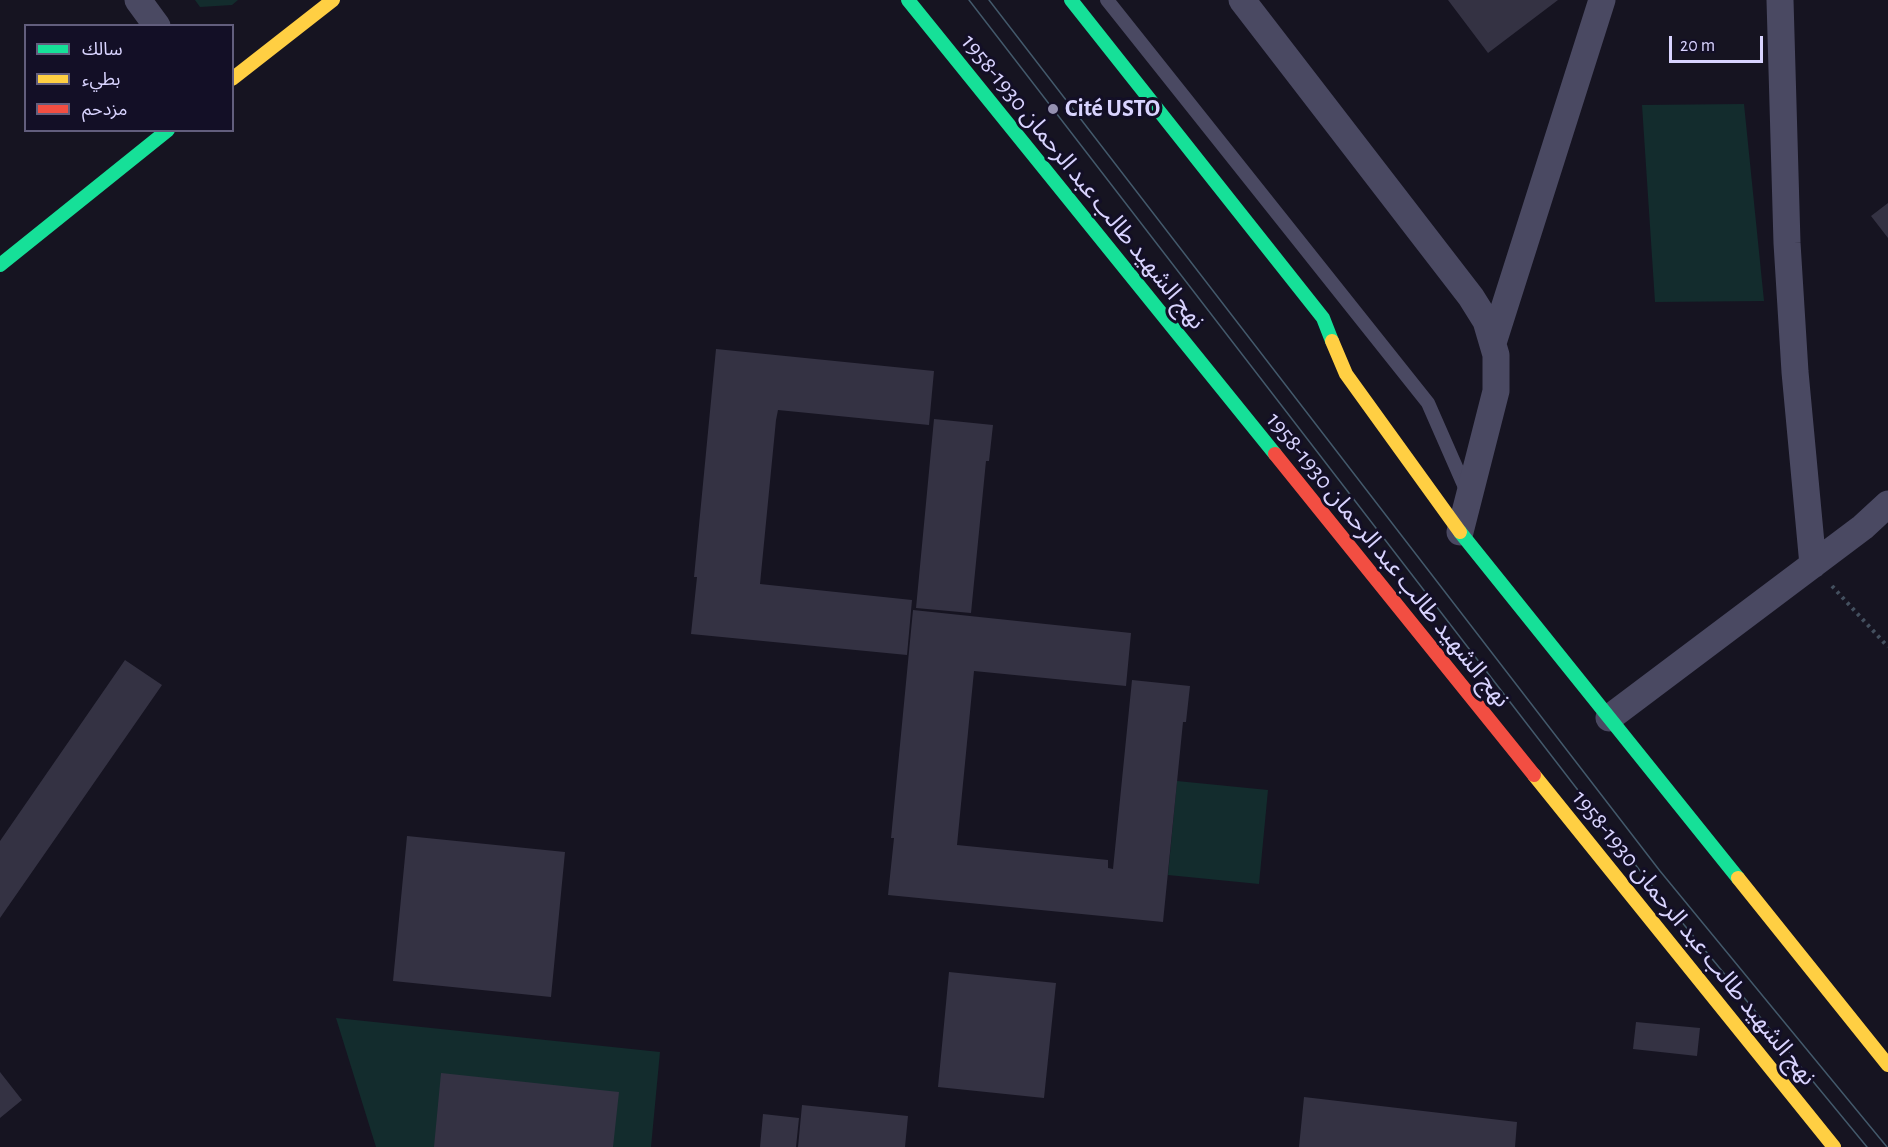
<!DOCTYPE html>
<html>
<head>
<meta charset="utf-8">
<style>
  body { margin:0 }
  #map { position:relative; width:1888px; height:1147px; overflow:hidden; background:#161421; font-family:"Alegreya Sans","Noto Sans Arabic",sans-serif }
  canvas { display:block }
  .legend { position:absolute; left:24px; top:24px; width:210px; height:108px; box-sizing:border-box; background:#130f26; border:2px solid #625e7d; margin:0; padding:8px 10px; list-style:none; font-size:18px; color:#d9d4ff }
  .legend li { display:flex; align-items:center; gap:12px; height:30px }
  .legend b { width:30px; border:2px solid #625e7d }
  .scale { position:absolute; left:1669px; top:36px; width:94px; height:27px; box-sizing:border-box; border:3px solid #d9d4ff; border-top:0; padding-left:8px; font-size:18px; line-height:21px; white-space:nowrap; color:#d9d4ff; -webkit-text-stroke:4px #130f26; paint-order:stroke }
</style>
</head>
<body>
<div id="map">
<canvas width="1888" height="1147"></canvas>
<ul class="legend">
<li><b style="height:8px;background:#16e098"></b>سالك</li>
<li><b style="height:8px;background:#ffcf43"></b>بطيء</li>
<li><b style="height:8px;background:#f24e42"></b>مزدحم</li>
</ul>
<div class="scale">20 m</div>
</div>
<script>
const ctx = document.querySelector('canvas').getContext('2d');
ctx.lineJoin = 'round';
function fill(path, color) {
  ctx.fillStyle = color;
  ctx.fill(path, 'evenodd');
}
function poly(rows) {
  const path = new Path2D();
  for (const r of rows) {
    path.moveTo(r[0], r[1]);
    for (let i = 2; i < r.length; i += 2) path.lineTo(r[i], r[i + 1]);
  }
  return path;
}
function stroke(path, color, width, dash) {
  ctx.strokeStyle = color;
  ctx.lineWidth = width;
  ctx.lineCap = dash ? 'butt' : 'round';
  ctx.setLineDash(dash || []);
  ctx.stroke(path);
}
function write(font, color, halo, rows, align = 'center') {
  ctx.font = font + ' "Alegreya Sans","Noto Sans Arabic",sans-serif';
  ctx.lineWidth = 6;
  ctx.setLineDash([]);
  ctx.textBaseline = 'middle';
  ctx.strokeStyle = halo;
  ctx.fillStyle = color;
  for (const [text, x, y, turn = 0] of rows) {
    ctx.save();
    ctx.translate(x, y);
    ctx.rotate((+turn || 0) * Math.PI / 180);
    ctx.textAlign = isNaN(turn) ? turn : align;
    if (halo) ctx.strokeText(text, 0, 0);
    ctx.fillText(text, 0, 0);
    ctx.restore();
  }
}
fill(poly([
  [195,0,238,0,232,5,200,7],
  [1744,104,1764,301,1655,302,1642,105],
  [1177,781,1268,790,1259,884,1168,875],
  [336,1018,660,1052,651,1147,376,1147]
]), '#132c2d');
fill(poly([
  [1448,0,1558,0,1488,53],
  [1888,203,1888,238,1871,216],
  [716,349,934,371,929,425,778,410,776,420,760,584,912,600,907,655,691,634,697,577,694,577],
  [934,419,993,425,989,461,986,461,971,613,916,608],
  [913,610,1131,633,1126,686,974,671,957,845,1108,860,1108,868,1113,869,1132,680,1190,686,1186,722,1183,722,1163,922,888,895,894,838,891,838],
  [125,660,162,685,0,918,0,841],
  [407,836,565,852,551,997,393,981],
  [949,972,1056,983,1044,1098,938,1087],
  [1636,1022,1700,1028,1697,1056,1633,1049],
  [0,1072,22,1100,0,1118],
  [441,1073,619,1092,613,1147,434,1147],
  [1304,1097,1517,1122,1515,1147,1299,1147],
  [802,1105,908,1116,905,1147,798,1147],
  [763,1114,799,1118,796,1147,760,1147]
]), '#343243');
stroke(poly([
  [1832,586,1888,647]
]), '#44505f', 4, [3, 4.5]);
stroke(poly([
  [1107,0,1428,403,1467,492]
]), '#4a4962', 14);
stroke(poly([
  [138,0,157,26],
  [1242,0,1471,297,1486,321,1496,355,1496,391,1460,532],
  [1780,0,1787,243,1795,372,1813,565],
  [1493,343,1602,0],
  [1609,718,1863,527,1888,504]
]), '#4a4962', 27);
stroke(poly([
  [908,0,1275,454],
  [1071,0,1323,318,1332,341],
  [0,265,168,130],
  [1460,532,1738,878]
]), '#16e098', 14);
stroke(poly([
  [232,79,333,0],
  [1332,341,1346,374,1460,532],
  [1534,775,1834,1147],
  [1738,878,1888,1065]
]), '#ffcf43', 14);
stroke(poly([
  [1275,454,1534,775]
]), '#f24e42', 14);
stroke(poly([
  [969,0,1648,881,1867,1147],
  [989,0,1660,871,1887,1147]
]), '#43596b', 1.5);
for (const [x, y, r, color] of [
  [1053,109,6,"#9591b1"]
]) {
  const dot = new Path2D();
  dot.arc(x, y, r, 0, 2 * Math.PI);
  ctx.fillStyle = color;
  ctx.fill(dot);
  stroke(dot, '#130f26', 2);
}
write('bold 24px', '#d9d4ff', '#130f26', [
  ["Cité USTO",1065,109]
], 'left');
write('24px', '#d9d4ff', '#130f26', [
  ["نهج الشهيد طالب عبد الرحمان 1930-1958",1083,182,51],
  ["نهج الشهيد طالب عبد الرحمان 1930-1958",1388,560,51],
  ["نهج الشهيد طالب عبد الرحمان 1930-1958",1694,938,51]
]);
</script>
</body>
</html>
